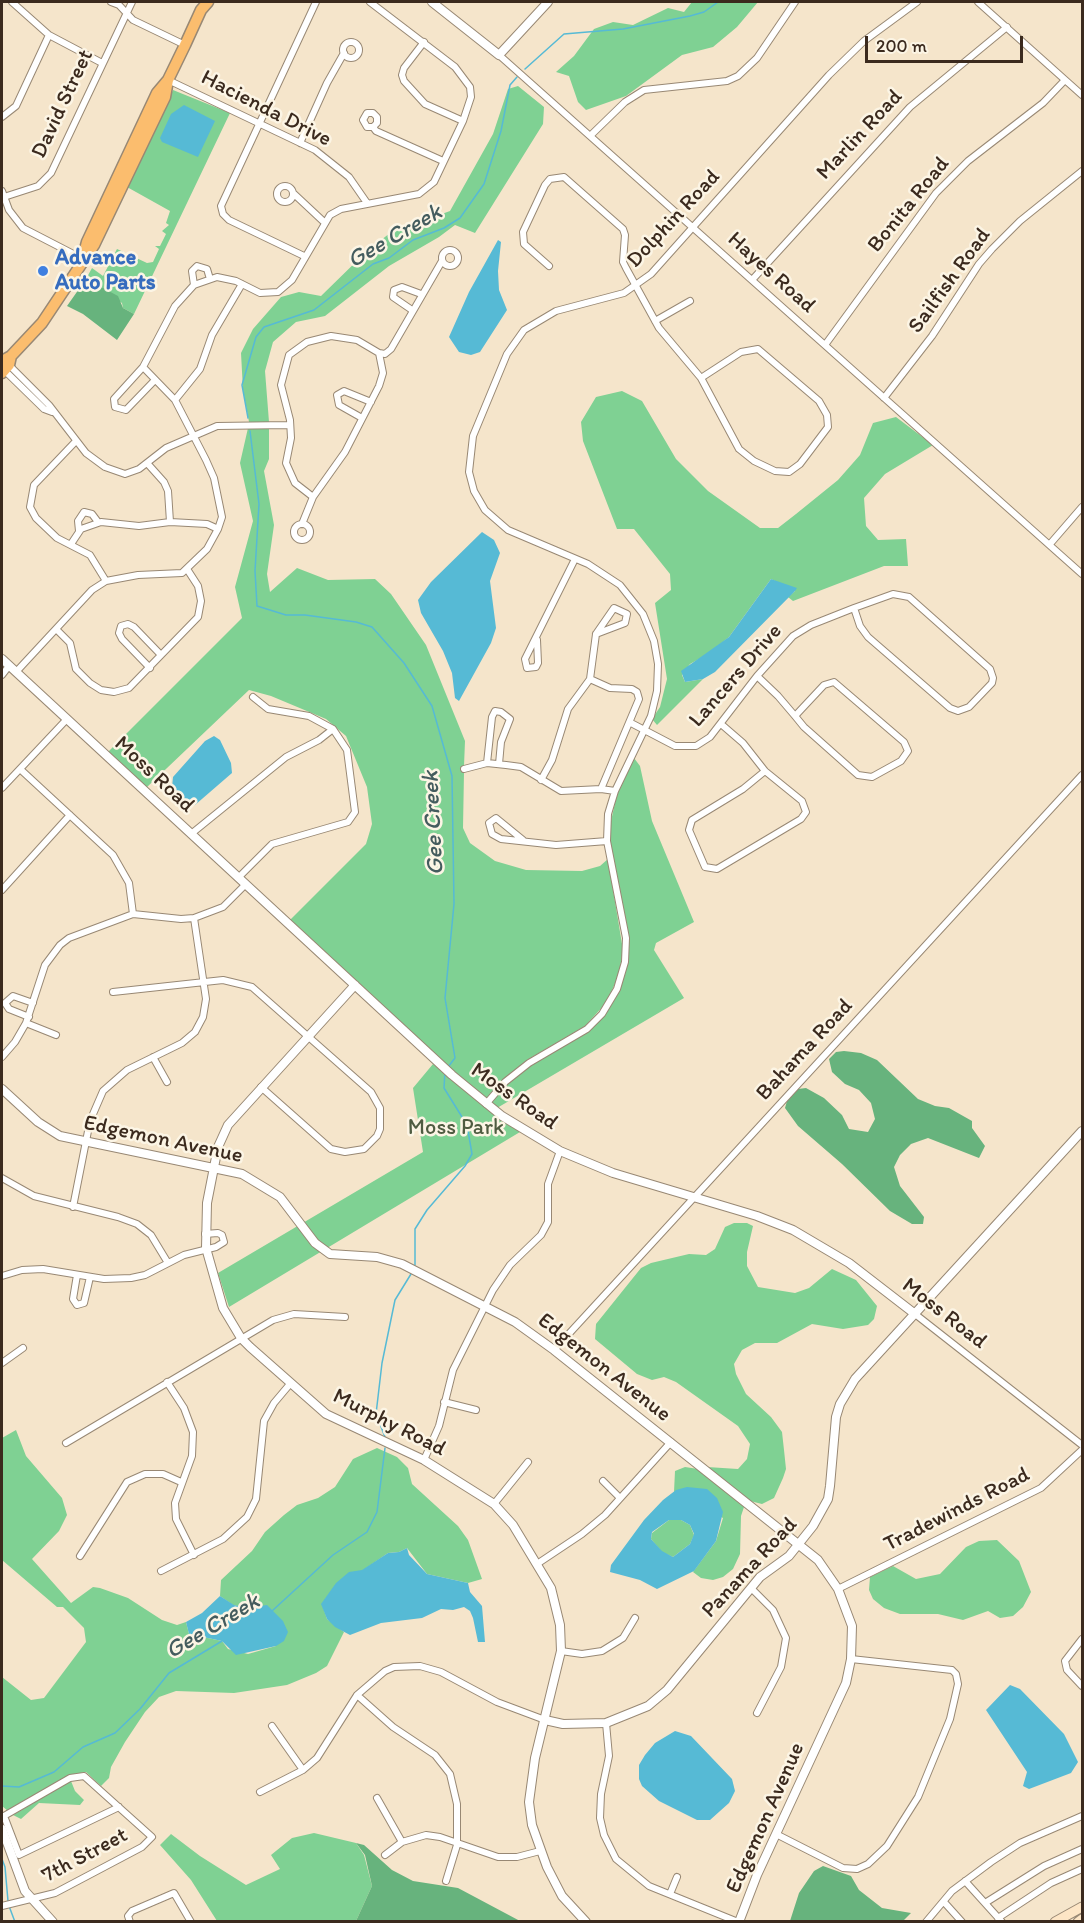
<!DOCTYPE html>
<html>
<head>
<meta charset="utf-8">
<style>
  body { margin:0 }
  #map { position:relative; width:1084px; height:1923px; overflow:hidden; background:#f5e5cb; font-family:Itim,sans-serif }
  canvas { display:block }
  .frame { position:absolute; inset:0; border:3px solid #3b2a1e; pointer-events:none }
  .scale { position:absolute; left:865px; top:36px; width:158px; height:27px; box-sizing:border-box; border:3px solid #3b2a1e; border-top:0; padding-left:8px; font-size:18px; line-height:21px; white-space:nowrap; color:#3b2a1e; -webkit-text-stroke:4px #fcf5e5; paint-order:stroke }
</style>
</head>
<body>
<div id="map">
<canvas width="1084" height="1923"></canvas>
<div class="frame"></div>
<div class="scale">200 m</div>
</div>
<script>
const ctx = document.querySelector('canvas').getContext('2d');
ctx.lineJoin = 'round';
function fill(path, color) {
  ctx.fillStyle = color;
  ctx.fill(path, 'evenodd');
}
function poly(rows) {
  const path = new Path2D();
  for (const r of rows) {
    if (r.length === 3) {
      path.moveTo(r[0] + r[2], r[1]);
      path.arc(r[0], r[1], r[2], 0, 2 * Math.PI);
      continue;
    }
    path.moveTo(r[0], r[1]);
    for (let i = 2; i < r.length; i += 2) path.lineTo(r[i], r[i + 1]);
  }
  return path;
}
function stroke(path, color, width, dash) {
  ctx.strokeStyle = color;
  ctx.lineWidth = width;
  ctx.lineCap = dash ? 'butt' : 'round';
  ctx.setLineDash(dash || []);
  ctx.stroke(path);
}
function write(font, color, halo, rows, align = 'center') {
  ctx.font = font + ' Itim,sans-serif';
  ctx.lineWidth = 5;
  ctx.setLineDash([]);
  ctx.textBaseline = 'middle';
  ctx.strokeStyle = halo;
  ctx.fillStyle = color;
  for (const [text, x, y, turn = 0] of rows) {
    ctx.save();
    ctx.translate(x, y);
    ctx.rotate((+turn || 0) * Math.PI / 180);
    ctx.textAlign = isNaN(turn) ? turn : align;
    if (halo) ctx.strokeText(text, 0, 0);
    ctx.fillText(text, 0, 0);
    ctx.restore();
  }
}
fill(poly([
  [692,2,758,2,737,27,713,47,682,55,626,96,586,110,578,102,569,76,556,72,574,56,594,29,613,22,633,25,668,8,684,12],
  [518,86,544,107,543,124,475,233,455,225,439,237,389,266,325,316,296,322,273,342,265,371,269,422,249,422,243,390,241,353,253,329,281,297,299,292,321,296,366,252,390,233,450,211,493,134,508,89],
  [173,90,230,113,134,314,123,308,122,303,86,279,92,268,103,276,117,249,147,263,153,262,159,249,155,246,160,246,166,234,162,231,169,225,166,223,170,211,127,187],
  [622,391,642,401,676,459,708,491,760,528,778,528,796,514,838,480,860,455,873,423,896,417,933,445,885,474,864,498,866,526,878,540,906,539,908,566,884,566,793,601,788,597,795,591,771,579,729,637,708,654,690,664,682,675,685,682,703,679,657,725,652,719,660,707,667,679,655,603,671,590,670,574,634,529,617,529,583,441,581,422,596,397],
  [248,428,269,428,269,459,264,471,274,525,267,574,270,592,297,568,328,580,375,579,391,594,426,645,465,741,464,766,460,768,464,772,463,828,470,843,495,861,526,870,582,871,600,866,608,859,623,950,619,974,607,1002,585,1026,527,1060,503,1080,485,1100,290,920,366,844,372,824,367,787,346,736,326,719,271,696,249,690,146,788,107,753,242,618,235,587,253,521,240,463],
  [634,758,640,766,652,821,694,922,656,943,654,950,684,998,497,1108,490,1103,507,1084,531,1065,589,1031,604,1016,619,991,627,963,629,938,611,845,611,821,617,794],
  [433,1064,520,1132,229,1307,218,1273,423,1152,413,1088],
  [734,1223,747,1223,753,1226,747,1252,747,1266,758,1287,795,1293,809,1288,832,1269,856,1280,877,1306,874,1319,868,1325,843,1329,812,1324,777,1343,755,1343,742,1350,734,1364,736,1374,746,1394,771,1417,782,1432,784,1450,786,1469,783,1478,774,1498,762,1504,750,1501,707,1467,738,1469,747,1459,750,1444,738,1426,676,1382,664,1377,652,1380,637,1374,595,1339,596,1324,641,1268,651,1263,689,1254,706,1255,715,1249,725,1227],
  [16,1430,26,1456,62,1498,67,1515,59,1531,32,1559,71,1603,93,1587,100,1588,128,1598,162,1620,177,1625,186,1622,189,1634,222,1641,228,1649,248,1654,276,1646,267,1606,247,1608,233,1605,220,1596,221,1580,252,1551,265,1532,284,1515,297,1505,318,1498,335,1487,353,1459,377,1448,397,1457,408,1468,412,1484,458,1526,468,1540,482,1579,468,1583,427,1574,407,1548,399,1552,388,1553,330,1593,322,1604,327,1619,344,1632,327,1666,316,1673,287,1685,234,1693,176,1691,159,1697,145,1712,125,1742,111,1767,109,1778,101,1786,86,1772,69,1775,8,1811,2,1806,2,1677,31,1700,44,1698,86,1642,84,1628,63,1607,57,1607,2,1560,2,1438],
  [685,1467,698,1469,745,1504,741,1516,740,1554,733,1569,723,1577,713,1580,701,1578,693,1572,716,1541,723,1518,674,1492,675,1471],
  [669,1520,681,1520,690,1525,694,1535,690,1544,673,1557,662,1552,651,1539,652,1533],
  [997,1540,1019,1561,1031,1592,1023,1607,1013,1616,1000,1618,988,1611,963,1620,938,1614,900,1614,884,1608,873,1599,869,1590,870,1577,893,1566,916,1579,940,1574,966,1547,979,1541],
  [71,1781,75,1791,84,1800,80,1805,39,1803,21,1819,13,1815],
  [314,1833,356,1843,364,1855,372,1886,356,1921,217,1921,191,1880,160,1845,171,1834,200,1856,246,1885,280,1869,271,1855,292,1838]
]), '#7fd193');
fill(poly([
  [86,279,118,296,123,308,134,314,117,340,83,314,67,306],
  [844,1051,861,1053,877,1060,918,1099,935,1106,949,1108,972,1121,972,1128,985,1146,979,1158,928,1138,911,1144,900,1155,894,1167,900,1186,924,1217,923,1224,912,1224,890,1211,842,1164,798,1126,785,1108,787,1101,798,1089,806,1088,824,1098,842,1115,849,1129,868,1132,875,1119,871,1103,859,1090,845,1084,832,1072,829,1059,836,1052],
  [356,1843,364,1845,392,1870,413,1881,458,1888,520,1921,356,1921,372,1886,365,1855],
  [823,1866,851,1876,859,1890,882,1908,911,1913,903,1921,790,1921,799,1893,814,1871]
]), '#67b37d');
fill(poly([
  [184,105,215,121,198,157,162,142,160,138,171,114],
  [498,240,501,242,498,271,499,290,507,310,480,352,471,355,459,352,449,337,469,292],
  [482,532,494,540,500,553,490,581,496,628,491,643,459,701,455,698,452,673,443,651,421,613,418,600,431,582],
  [771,579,797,588,795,591,715,672,703,679,685,682,681,671,729,637],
  [214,736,220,740,231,763,232,773,195,805,191,806,172,787,173,777,205,741],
  [687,1487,707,1489,717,1498,723,1512,716,1541,694,1571,657,1589,640,1580,610,1572,611,1565,644,1520,663,1500,676,1490],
  [669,1520,681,1520,690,1525,694,1534,690,1544,673,1557,662,1551,651,1539,652,1532],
  [407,1548,409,1555,427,1574,468,1583,470,1592,482,1606,485,1642,478,1642,473,1618,470,1611,464,1607,453,1610,441,1609,422,1618,381,1623,350,1635,335,1627,327,1619,321,1604,336,1583,349,1572,362,1570,388,1553,399,1552],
  [220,1596,234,1605,247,1608,267,1605,283,1621,288,1632,284,1641,276,1646,236,1655,222,1641,189,1634,186,1622,202,1613],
  [1010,1685,1020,1689,1064,1734,1078,1762,1071,1773,1029,1789,1023,1786,1027,1772,986,1710],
  [675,1731,691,1736,732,1779,735,1791,729,1803,710,1820,697,1820,659,1801,642,1786,639,1779,639,1765,645,1755,655,1743]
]), '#56bad5');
stroke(poly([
  [525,69,564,34,623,29,690,16,704,12,718,2],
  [248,418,242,385,256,337,264,327,314,310,373,264,389,258,413,240,444,228,460,218,484,184,501,131,510,85,517,77],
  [250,431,259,504,255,571,257,606,286,615,305,615,356,622,372,627,404,663,432,706,452,776,454,904,445,998,455,1058,448,1067],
  [415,1265,415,1229,427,1210,465,1166,472,1154,467,1125,444,1088,445,1071],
  [385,1437,376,1414,382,1363,395,1300,411,1274],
  [272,1611,333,1555,367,1532,377,1512,385,1448],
  [2,1786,19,1787,54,1772,83,1747,115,1733,140,1709,169,1673,222,1641],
  [2,1859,5,1867,8,1901],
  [9,1906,15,1922]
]), '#56bad5', 1.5);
const minor = poly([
  [12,2,49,35,102,63],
  [111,2,119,5,133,20,185,45],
  [978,2,1082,95],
  [351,50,8],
  [424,42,404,68,402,75,404,81,425,104,463,121],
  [499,55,1082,574],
  [168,80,315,150,349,177,367,203],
  [2,117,16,106,49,35],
  [373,127,377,123,377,117,373,113,367,113,363,120,367,127,373,127,376,131,443,161],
  [590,136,625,102,644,90,727,81,738,76,757,58,795,2],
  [300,143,327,83,344,53],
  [285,194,8],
  [2,191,9,210,23,228,83,259],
  [293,193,324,222],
  [4,197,38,186,51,173,132,2],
  [450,258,8],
  [304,256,229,220,223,214,221,206,316,2],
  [549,266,524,244,523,232,545,185,550,179,564,177,623,229,625,235,623,262,626,268,659,328,701,378,739,449,754,461,775,471,789,472,800,464,828,427,827,415,819,401,758,349,741,352,701,378],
  [752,280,910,107,1007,27],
  [194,285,192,271,197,266,207,269,210,279],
  [412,310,393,297,394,290,402,287,421,294],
  [655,321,690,301],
  [825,345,936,193,968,161,1043,103,1065,80],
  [379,353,385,354,391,349,442,261],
  [9,365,49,405,86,453,105,467,125,474,139,469,166,448,217,426,288,425],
  [4,370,44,409,52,412],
  [154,381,126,410,115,407,114,399,143,367,175,306,194,285,217,277,236,281,260,293,278,292,292,280,330,215,341,209,419,194,434,182,463,121,471,97,470,87,455,67,370,2],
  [884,398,932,336,979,264,992,249,1020,221,1082,171],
  [175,400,200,369,212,335,242,284],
  [362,418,339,405,337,395,344,391,371,402],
  [76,441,34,485,30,507,36,518,57,538,90,555,106,581],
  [147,463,164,482,168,491,170,522],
  [313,497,295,483,286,463,291,438,290,420,281,385,289,355,307,342,331,336,357,340,379,353],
  [302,524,313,497,345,452,379,386,383,373,379,353],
  [302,532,8],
  [79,531,78,521,84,512,92,514,98,522],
  [71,544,81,529,101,522,139,526,170,522,207,524,218,529],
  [1050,544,1082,507],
  [56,629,70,643,76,669,90,683,101,690,114,692,129,688,198,617,201,601,198,586,187,569],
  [537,640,538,663,536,667,527,668,525,659,575,559],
  [150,668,122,639,119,633,121,626,128,624,134,627,161,655],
  [16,672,92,590,106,581,138,575,182,573,207,549,218,529,222,517,214,478,206,460,175,400,143,367],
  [2,675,9,666],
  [757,676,778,696,795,716,804,727,858,775,872,777,901,761,908,751,904,742,834,682,824,685,795,716],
  [590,679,610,688,632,689,637,692,639,699,601,789],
  [631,723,675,746,696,746,710,737,757,676,793,636,811,625,854,608,893,594,909,597,990,669,993,678,992,683,969,707,958,711,950,708,868,637,860,626,854,608],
  [721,724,743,743,765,771,802,801,806,812,801,819,717,869,705,867,689,830,692,820,743,789,765,771],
  [487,763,492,717,495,711,501,712,510,719,501,742,499,764],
  [20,769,113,855,129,883,133,914],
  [464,769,487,763,506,765,521,767,561,791,601,789,615,791],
  [541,780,552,760,568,709,590,679,596,634,614,608,627,614,625,623,596,634],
  [2,788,67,719],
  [191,834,286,757,319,740,333,729],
  [523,840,496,818,489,823,492,834,501,839,556,845,607,841],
  [238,878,272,844,348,822,355,812,347,750,333,729,309,716,268,709,253,697],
  [2,890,70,815],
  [113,992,223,980,252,987,371,1092,380,1108,380,1129,377,1136,364,1149,345,1152,331,1149,261,1087],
  [29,1017,9,1009,5,1003,13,996,33,1003],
  [26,1023,56,1035],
  [2,1057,15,1042,26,1023,45,965,60,945,69,938,133,914,181,919,194,918,223,907,246,884],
  [153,1057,167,1082],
  [486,1104,505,1082,529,1063,587,1029,602,1014,617,989,625,962,626,938,607,841,608,814,615,791,651,716,657,691,658,664,654,641,643,614,620,585,588,564,508,530,485,510,474,491,469,472,473,436,507,354,524,330,556,311,624,293,651,274,829,75,864,41,917,2],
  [2,1178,34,1196,118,1217,137,1224,151,1235,168,1263],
  [73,1207,90,1121,103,1091,127,1070,182,1043,195,1032,203,1017,206,999,194,918],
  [77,1275,73,1299,77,1305,84,1303,90,1277],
  [2,1276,22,1270,43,1269,104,1279,131,1278,145,1275,184,1255,216,1247,224,1242,222,1235,218,1233,205,1234],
  [915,1314,1082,1445],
  [554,1350,1082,775],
  [2,1363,23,1348],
  [167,1382,184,1408,193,1432,192,1456,175,1503,176,1519,194,1555],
  [444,1402,476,1410],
  [66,1443,273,1320,294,1314,345,1317],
  [424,1460,439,1426,453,1370,493,1290,510,1265,541,1235,548,1222,548,1184,560,1151],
  [603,1481,620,1498],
  [494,1504,528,1462],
  [80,1556,127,1482,145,1474,163,1474,181,1482],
  [537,1564,582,1534,605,1515,671,1442],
  [161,1571,223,1539,247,1517,256,1499,264,1421,274,1403,290,1384],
  [751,1588,773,1610,786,1638,781,1667,757,1713],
  [838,1589,1041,1488,1082,1450],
  [1082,1639,1065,1661,1067,1670,1082,1686],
  [561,1651,582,1654,602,1651,623,1638,635,1618],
  [357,1695,393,1727,435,1755,450,1774,457,1804,457,1845,446,1881],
  [606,1723,609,1756,601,1794,600,1818,604,1835,616,1859,649,1886,738,1922],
  [272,1726,303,1770],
  [260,1792,303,1770,317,1758,357,1695,385,1671,394,1667,420,1666,441,1672,497,1702,545,1720],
  [377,1798,402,1842],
  [776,1834,843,1868,857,1869,868,1864,887,1846,918,1797,950,1719,958,1684,956,1674,952,1670,851,1659],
  [385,1855,402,1842,426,1835,440,1837,498,1857,517,1857,540,1851],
  [965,1881,1002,1922],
  [670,1894,677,1877],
  [944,1902,962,1922],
  [985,1903,1044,1866,1082,1849],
  [2,1906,55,1893,142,1847,152,1837,84,1776,70,1778,4,1816,19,1855,119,1807],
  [998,1918,1051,1883,1082,1869],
  [130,1922,128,1916,132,1911,174,1893,191,1922],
  [926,1922,952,1891,991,1862,1020,1843,1082,1816]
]);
const tertiary = poly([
  [432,2,499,55,548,2],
  [2,659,452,1075,502,1116,560,1151,613,1173,757,1216,793,1230,849,1263,915,1314],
  [355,985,228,1125,218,1147,207,1203,206,1248,223,1308,241,1338,250,1347,326,1414,424,1460,494,1504,513,1525,551,1588,560,1625,561,1651,535,1758,529,1802,532,1825,547,1867,562,1896,586,1922],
  [2,1089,38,1122,60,1136,242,1174,280,1197,315,1243,330,1254,377,1257,402,1264,515,1322,554,1350,818,1560,838,1589,852,1626,851,1659,846,1683,757,1875,739,1922],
  [545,1720,563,1724,606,1723,648,1706,667,1690,760,1577,789,1556,813,1526,828,1499,830,1486,836,1417,840,1404,855,1379,1082,1131],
  [2,1829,25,1891,53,1922]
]);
const secondary = poly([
  [1055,1922,1082,1907],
  [1078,1922,1082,1919]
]);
const primary = poly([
  [83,257,87,242,157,93,168,80],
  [2,361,11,356,42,323,94,245,165,97,168,80,185,45,201,10,208,2],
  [2,373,9,365,11,356]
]);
stroke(minor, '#988874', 8);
stroke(tertiary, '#988874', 10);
stroke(secondary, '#988874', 11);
stroke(primary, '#988874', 13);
stroke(minor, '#fff', 6);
stroke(tertiary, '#fff', 8);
stroke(secondary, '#fde5c5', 9);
stroke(primary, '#fbbd6e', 10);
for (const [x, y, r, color] of [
  [43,271,6,"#3f7fe0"]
]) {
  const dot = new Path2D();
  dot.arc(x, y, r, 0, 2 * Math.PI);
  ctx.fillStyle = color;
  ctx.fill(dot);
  stroke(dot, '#fcf5e5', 2);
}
write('22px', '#3b2a1e', '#fcf5e5', [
  ["David Street",63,104,-65],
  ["Hacienda Drive",266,109,27],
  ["Marlin Road",860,135,-47],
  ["Bonita Road",909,205,-51],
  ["Dolphin Road",674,219,-47],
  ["Hayes Road",771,273,42],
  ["Sailfish Road",950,281,-54],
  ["Lancers Drive",736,676,-49],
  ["Moss Road",154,775,43],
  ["Bahama Road",805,1050,-47],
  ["Moss Road",514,1097,35],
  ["Edgemon Avenue",163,1140,12],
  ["Moss Road",944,1314,38],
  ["Edgemon Avenue",604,1368,38],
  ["Murphy Road",389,1423,27],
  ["Tradewinds Road",957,1510,-27],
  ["Panama Road",750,1568,-47],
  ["Edgemon Avenue",766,1818,-66],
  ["7th Street",85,1856,-28]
]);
write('bold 22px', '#366cbe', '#fcf5e5', [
  ["Advance",55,258],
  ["Auto Parts",55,283]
], 'left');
write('22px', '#4f5c41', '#fcf5e5', [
  ["Moss Park",456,1128]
]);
write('italic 24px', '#445c5e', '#fcf5e5', [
  ["Gee Creek",395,237,-30],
  ["Gee Creek",434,823,-93],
  ["Gee Creek",213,1627,-31]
]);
</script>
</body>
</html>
